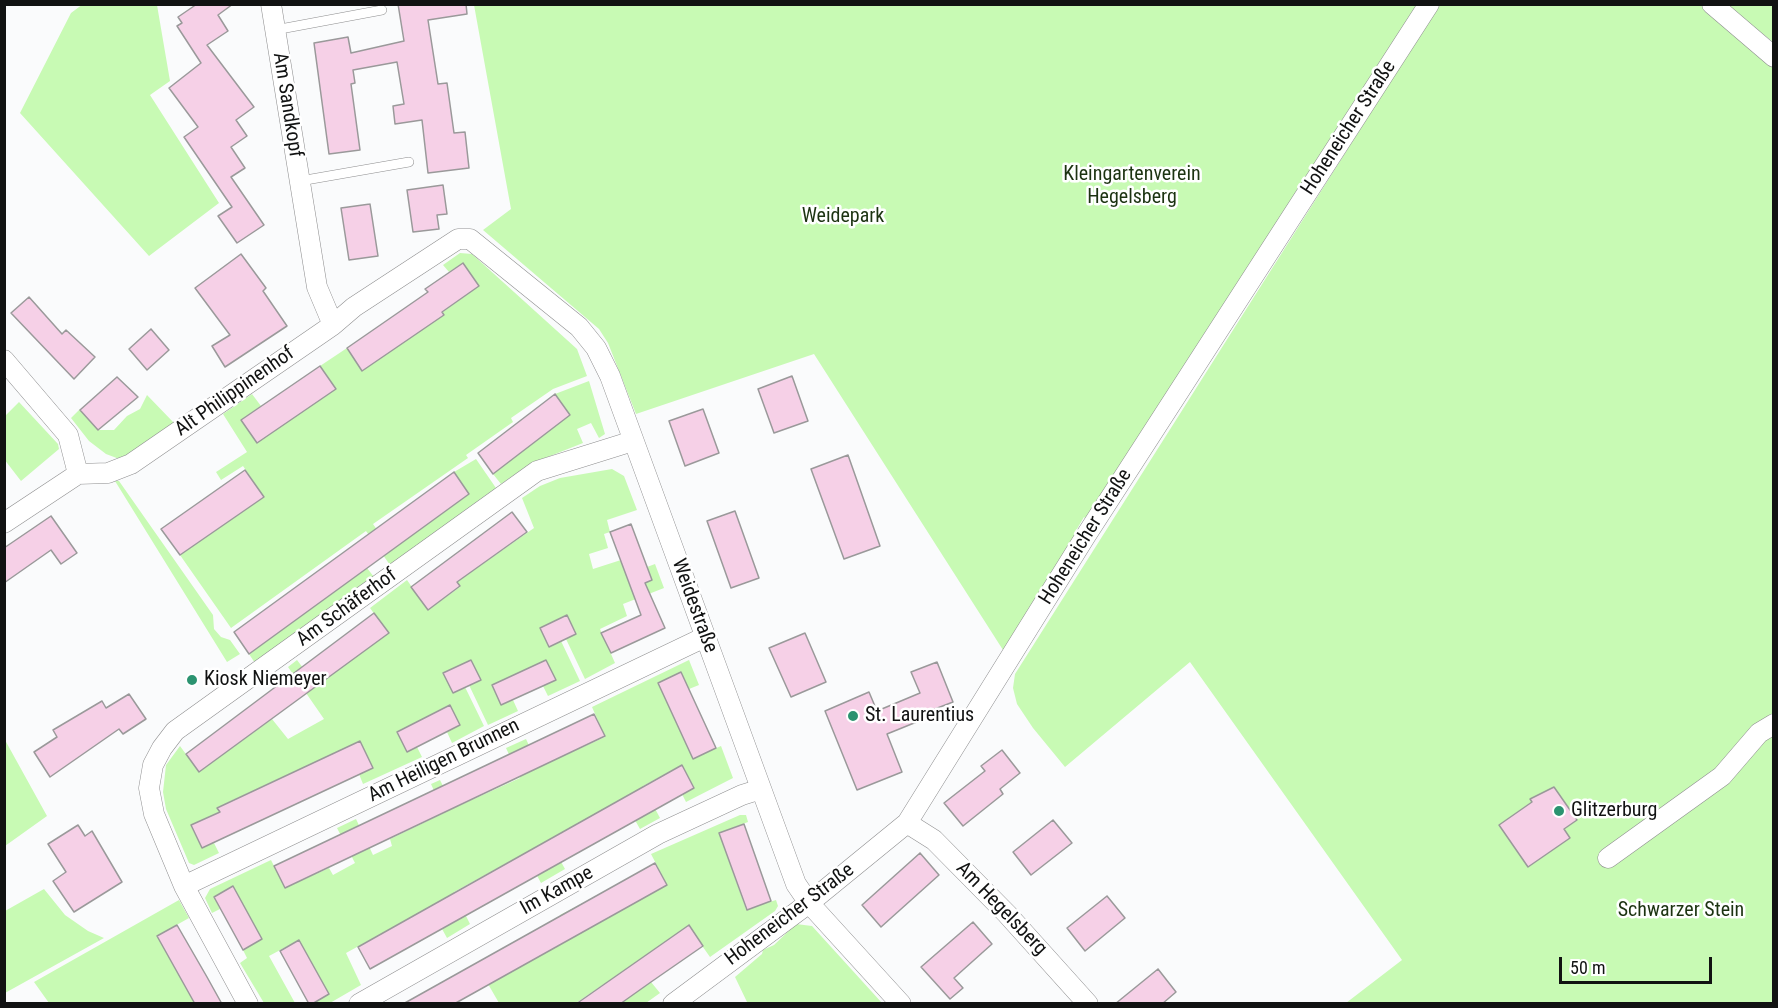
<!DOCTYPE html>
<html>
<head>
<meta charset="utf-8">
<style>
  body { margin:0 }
  #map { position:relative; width:1778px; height:1008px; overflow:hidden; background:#fafbfc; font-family:"Roboto Condensed",sans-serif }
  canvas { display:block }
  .frame { position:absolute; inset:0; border:6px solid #111212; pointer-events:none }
  .scale { position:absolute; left:1559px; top:957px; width:153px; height:27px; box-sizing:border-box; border:3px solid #111212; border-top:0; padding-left:8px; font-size:18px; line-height:21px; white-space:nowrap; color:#111212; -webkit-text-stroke:4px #fff; paint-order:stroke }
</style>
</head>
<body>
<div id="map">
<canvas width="1778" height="1008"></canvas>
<div class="frame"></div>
<div class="scale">50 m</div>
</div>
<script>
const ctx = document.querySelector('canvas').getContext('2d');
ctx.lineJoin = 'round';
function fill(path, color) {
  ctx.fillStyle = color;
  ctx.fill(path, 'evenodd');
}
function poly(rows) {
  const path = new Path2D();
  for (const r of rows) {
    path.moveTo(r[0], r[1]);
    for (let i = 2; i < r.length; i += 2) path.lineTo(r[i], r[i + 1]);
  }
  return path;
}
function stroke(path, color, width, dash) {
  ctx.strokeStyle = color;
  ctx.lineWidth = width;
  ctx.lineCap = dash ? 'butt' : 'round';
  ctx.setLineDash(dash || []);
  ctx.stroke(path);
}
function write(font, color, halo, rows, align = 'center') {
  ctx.font = font + ' "Roboto Condensed",sans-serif';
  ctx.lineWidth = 5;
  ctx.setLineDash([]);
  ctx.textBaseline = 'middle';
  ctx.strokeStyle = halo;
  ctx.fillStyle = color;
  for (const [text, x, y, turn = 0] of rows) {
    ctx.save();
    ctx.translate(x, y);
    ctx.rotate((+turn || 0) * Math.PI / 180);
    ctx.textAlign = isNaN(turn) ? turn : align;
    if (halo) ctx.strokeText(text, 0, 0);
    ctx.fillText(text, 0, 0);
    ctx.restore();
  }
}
fill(poly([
  [83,4,157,5,170,81,150,95,219,203,149,256,20,113,71,13],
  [474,5,1420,5,1088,521,1084,517,1074,534,1074,542,1003,650,814,354,636,414,608,343,599,329,483,230,511,209],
  [1439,5,1703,5,1773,63,1773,1003,1346,1003,1402,960,1190,662,1065,767,1033,728,1017,704,1013,688,1015,674],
  [1726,5,1773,5,1773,42],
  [460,253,472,254,577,349,587,376,553,389,511,418,513,422,466,455,468,458,373,524,391,550,469,494,454,472,476,459,496,488,390,565,366,531,231,628,180,555,264,497,243,466,221,480,216,472,247,452,223,414,252,394,261,406,241,420,335,388,320,366,347,348,362,370,479,286,463,263,449,272,443,265],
  [589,381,605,434,599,438,591,423,577,429,583,443,530,464,501,484,493,474,569,415,555,394],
  [147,395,175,424,122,460,106,454,89,441,71,418,80,409,98,430,114,430,127,416,140,409],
  [19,402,58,444,59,449,21,481,4,459,5,416],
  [612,469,624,476,637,510,607,520,610,532,604,534,608,548,589,554,593,569,621,560,631,588,652,580,647,567,655,564,664,588,623,604,627,616,600,629,615,663,585,679,566,639,576,634,567,615,540,628,549,647,561,641,580,681,548,696,543,686,555,680,546,660,492,685,501,705,513,700,518,711,488,725,469,685,471,660,444,673,453,693,465,687,484,726,452,743,447,732,460,724,450,705,397,732,407,751,417,747,422,757,363,784,359,774,373,768,360,741,218,807,220,812,191,826,202,848,214,843,219,853,194,865,189,863,166,809,163,792,166,765,180,746,199,772,272,719,288,739,324,719,288,667,297,660,316,685,388,633,370,608,407,580,428,610,460,587,457,582,534,528,522,498,540,486,560,478],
  [115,481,119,481,213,615,214,629,221,637,230,640,240,654,227,662],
  [367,568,374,577,255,663,249,654],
  [689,660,699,685,689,689,681,672,658,683,693,758,721,746,733,778,686,802,682,794,694,787,682,765,643,786,660,818,640,829,623,799,549,840,565,869,541,883,525,853,454,892,470,924,447,938,430,907,346,953,361,985,330,1003,312,1003,329,994,299,940,269,956,295,1003,264,1003,240,963,247,958,243,950,262,939,233,887,214,897,220,909,212,913,205,898,210,889,271,860,285,888,329,868,333,875,355,863,337,828,356,819,373,855,392,846,390,839,444,813,431,784,440,780,454,808,520,778,506,748,526,739,539,767,605,737,592,707],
  [5,740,47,816,5,846,4,846],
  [740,815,746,815,748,822,719,833,746,909,776,900,778,906,775,911,710,957,688,926,622,972,635,993,651,982,660,993,646,1003,618,1003,604,984,576,1003,499,1003,488,984,572,936,560,915,583,903,596,925,667,885,651,854],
  [44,889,65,915,88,931,104,938,5,993,5,911],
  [179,900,189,918,157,936,195,1003,49,1003,34,982],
  [796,924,812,926,882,1003,746,1003,747,1002,735,977,762,954,763,950,774,945]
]), '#c8fab4');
const building = poly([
  [197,4,233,4,218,15,228,31,207,45,254,107,236,120,247,136,231,147,245,168,231,177,264,225,237,243,218,216,232,207,184,137,198,127,169,88,201,63,177,26,182,23,178,17,197,4],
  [398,4,466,4,467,14,428,20,438,84,447,83,454,133,465,132,469,168,428,173,422,120,395,124,393,106,404,104,397,62,353,70,355,83,351,84,360,150,329,154,314,43,348,37,351,53,404,41,398,4],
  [443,185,447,214,437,215,439,229,413,232,407,190,443,185],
  [370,204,378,256,349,260,341,208,370,204],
  [241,254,266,288,263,291,287,326,225,367,212,346,230,335,195,288,241,254],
  [463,263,479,286,442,312,444,315,362,371,347,348,428,292,425,289,463,263],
  [29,297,62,334,66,330,95,357,74,379,11,313,29,297],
  [151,329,169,350,147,370,129,349,151,329],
  [320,366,336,389,257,443,241,420,320,366],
  [792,376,808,421,774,433,758,389,792,376],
  [117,377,138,397,98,430,80,410,117,377],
  [555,394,570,415,493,474,478,453,555,394],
  [703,409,719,453,685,466,669,421,703,409],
  [848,455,880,546,844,559,811,469,848,455],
  [245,470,264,497,180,555,161,529,245,470],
  [454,472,469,494,249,654,234,632,454,472],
  [735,511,759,578,731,588,707,521,735,511],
  [512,512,527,532,457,582,460,586,428,610,411,587,512,512],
  [51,516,77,553,61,564,51,550,4,583,4,548,51,516],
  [631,524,652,580,645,583,665,628,611,653,601,633,641,615,610,532,631,524],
  [374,613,389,633,199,772,186,754,374,613],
  [567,615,576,634,549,647,540,628,567,615],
  [805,633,826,682,791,697,769,648,805,633],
  [471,660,481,680,453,693,443,673,471,660],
  [546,660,556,680,501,705,492,685,546,660],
  [937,662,953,702,922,714,924,719,887,734,902,772,857,790,825,711,869,692,877,711,920,693,911,672,937,662],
  [681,672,716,748,693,759,658,683,681,672],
  [129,694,146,719,123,734,119,729,50,777,34,752,57,737,53,730,102,701,106,708,129,694],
  [450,705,460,725,407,752,397,732,450,705],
  [594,714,605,736,285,888,274,866,594,714],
  [360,741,373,768,202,848,191,825,220,812,217,808,360,741],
  [1002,750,1020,773,1000,789,1003,794,963,826,944,803,985,771,981,766,1002,750],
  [682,765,694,788,370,969,358,947,682,765],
  [1554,787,1577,820,1564,829,1570,838,1528,867,1499,825,1532,802,1530,799,1554,787],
  [1053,820,1072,843,1031,875,1013,852,1053,820],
  [744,824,771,901,747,910,719,833,744,824],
  [78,825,85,836,92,831,122,882,74,912,53,881,66,872,48,844,78,825],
  [920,853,939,875,881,927,862,905,920,853],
  [655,863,667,885,454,1004,403,1004,655,863],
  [233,886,262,939,243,950,214,897,233,886],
  [1107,896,1125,918,1085,951,1067,928,1107,896],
  [973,922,992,944,954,978,963,988,950,999,921,967,973,922],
  [177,925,207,977,222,1004,195,1004,157,936,177,925],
  [689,925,703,946,651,982,620,1004,576,1004,689,925],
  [299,940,329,994,312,1004,309,1004,280,951,299,940],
  [1158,969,1176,992,1162,1004,1115,1004,1158,969]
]);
fill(building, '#f6d0e7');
stroke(building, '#9a999a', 1.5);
const service = poly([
  [275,30,382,10],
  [300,181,409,162]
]);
const minor = poly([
  [271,4,317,287,333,325],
  [1712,4,1774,57],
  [4,360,68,435,78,474],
  [4,523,78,474,108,473,131,464,333,325,354,307,458,239,470,239,579,327,596,348,610,376,796,884,809,903,901,1004],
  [907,823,934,840,1007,914,1088,1004],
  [1608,858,1722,776,1759,733,1774,724],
  [184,886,705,637],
  [248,1004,184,886,154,814,149,788,153,765,162,748,175,731,537,471,633,441],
  [359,1004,658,834,742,795,761,789],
  [673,1004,809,903,907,823,1085,537,1429,4]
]);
stroke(service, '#8e8e8f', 10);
stroke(minor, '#8e8e8f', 21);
stroke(service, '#fff', 9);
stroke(minor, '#fff', 20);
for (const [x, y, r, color] of [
  [192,680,6,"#2b9370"],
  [853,716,6,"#2b9370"],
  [1559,811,6,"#2b9370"]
]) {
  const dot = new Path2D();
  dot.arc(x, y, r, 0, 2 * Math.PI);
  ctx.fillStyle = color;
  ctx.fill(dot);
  stroke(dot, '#fff', 2);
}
write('20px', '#111212', '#fff', [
  ["Am Sandkopf",287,105,81],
  ["Hoheneicher Straße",1349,128,-57],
  ["Alt Philippinenhof",235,392,-35],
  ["Hoheneicher Straße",1086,537,-58],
  ["Weidestraße",694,606,70],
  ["Am Schäferhof",347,608,-36],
  ["Am Heiligen Brunnen",444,761,-26],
  ["Im Kampe",557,891,-29],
  ["Am Hegelsberg",1001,909,46],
  ["Hoheneicher Straße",790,915,-37]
]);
write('20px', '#1c3311', '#fff', [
  ["Kleingartenverein",1132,175],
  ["Hegelsberg",1132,198],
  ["Weidepark",843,217],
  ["Schwarzer Stein",1681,911]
]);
write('20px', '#111212', '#fff', [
  ["Kiosk Niemeyer",204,680],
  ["St. Laurentius",865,716],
  ["Glitzerburg",1571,811]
], 'left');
</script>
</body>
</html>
